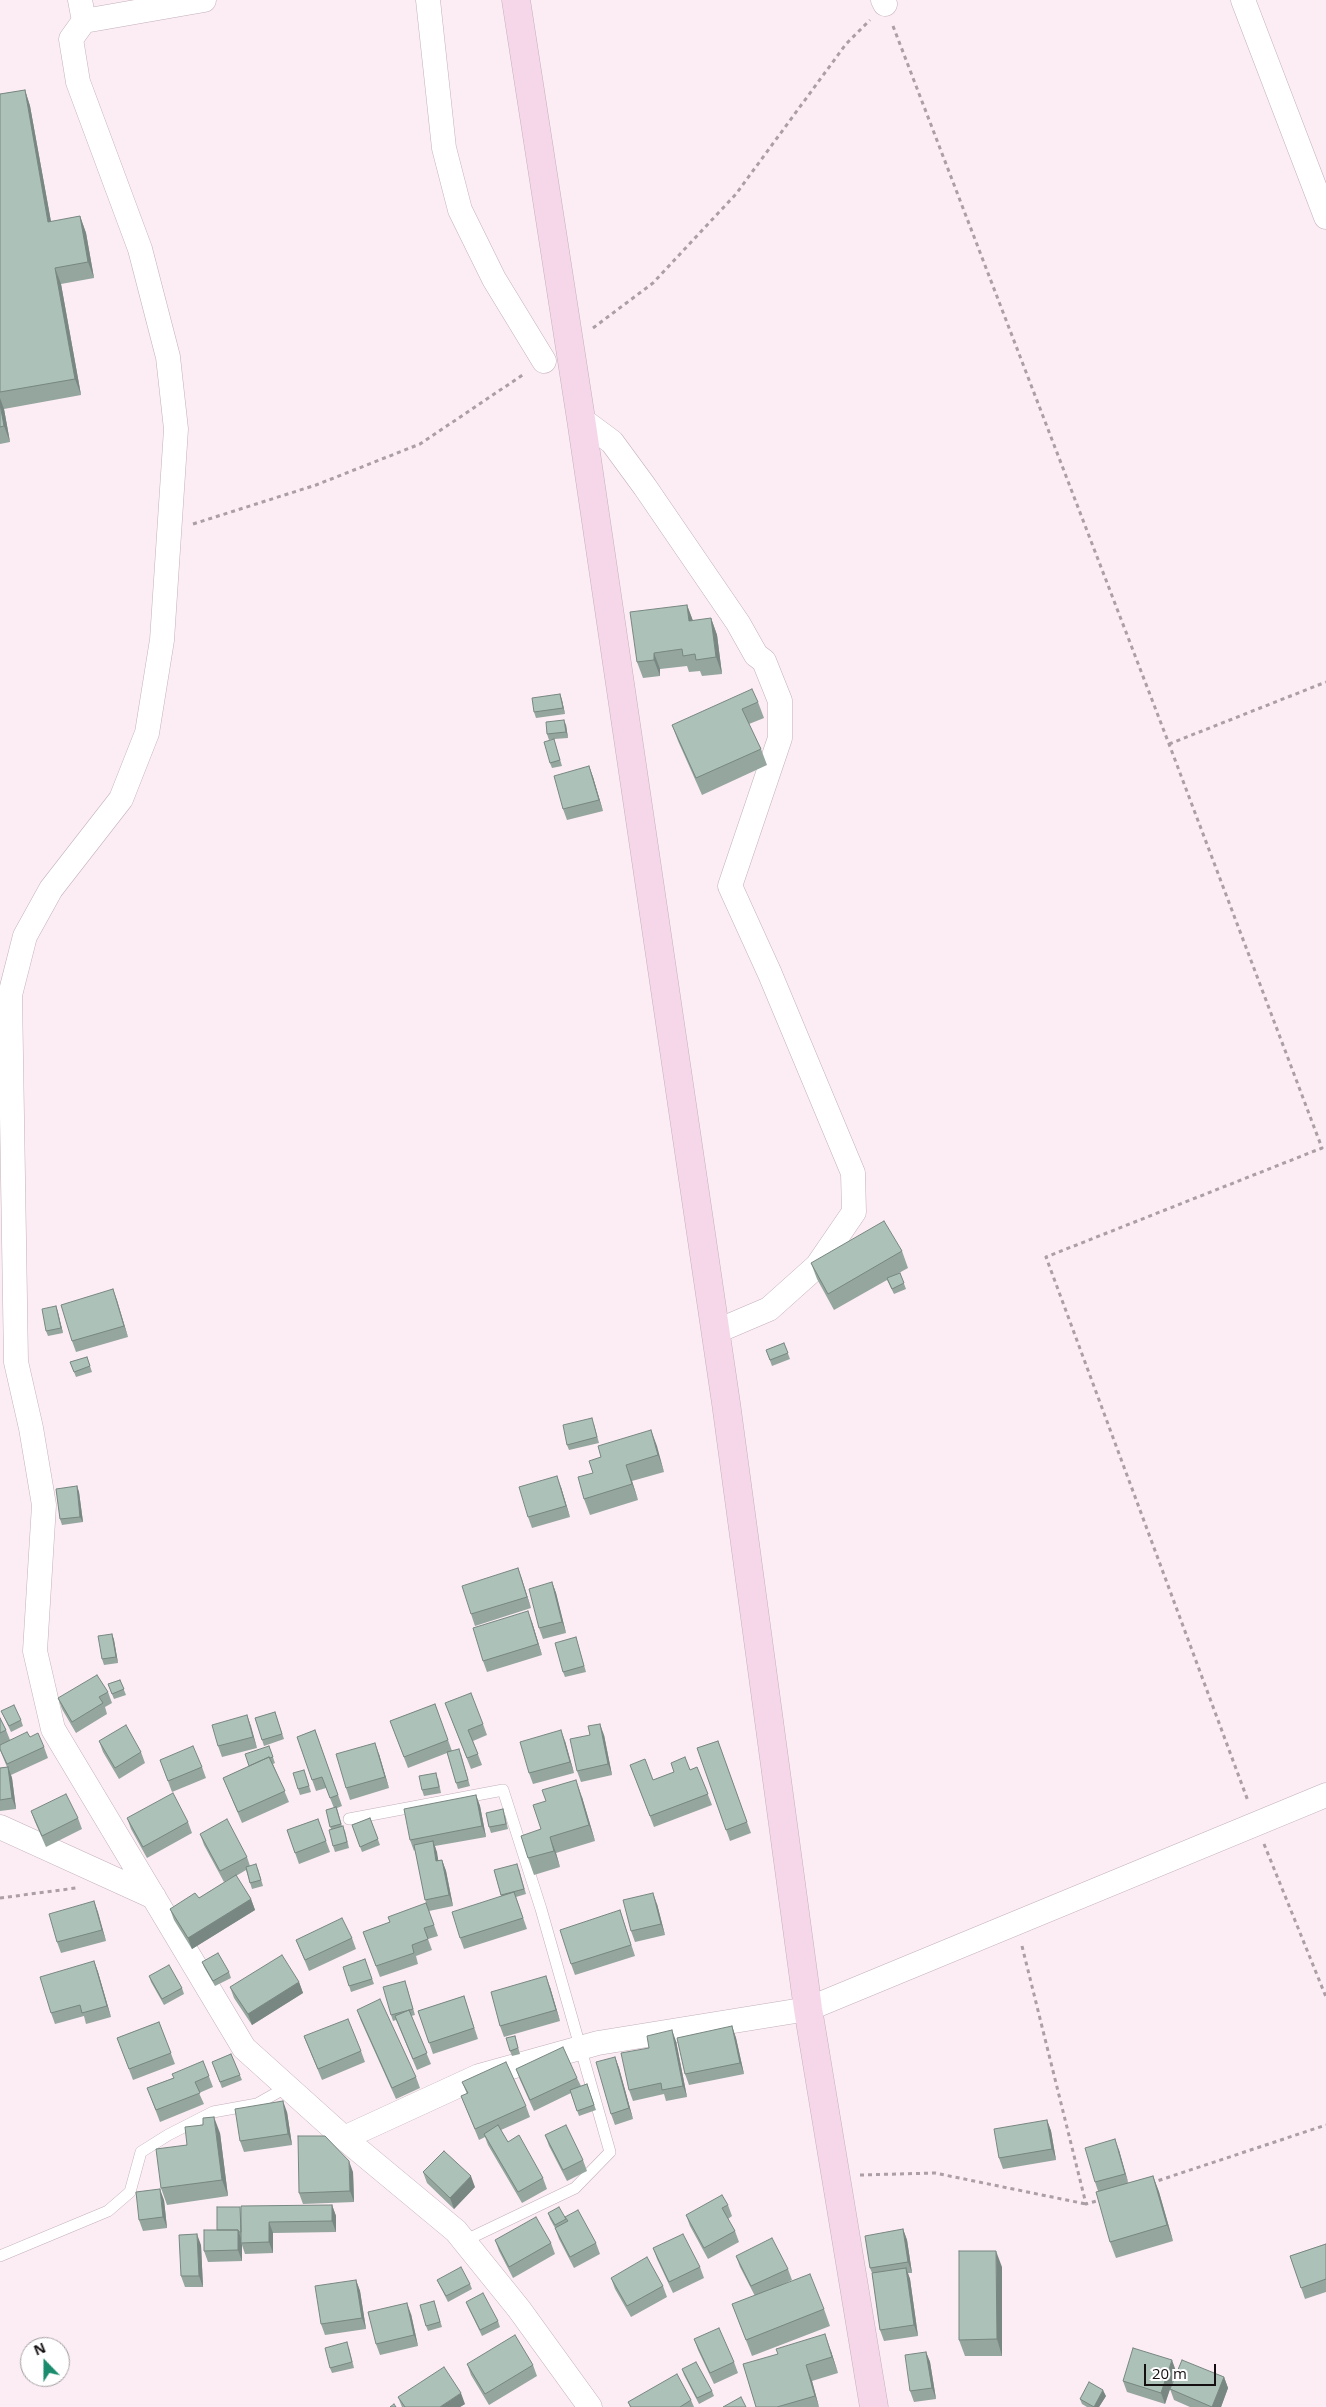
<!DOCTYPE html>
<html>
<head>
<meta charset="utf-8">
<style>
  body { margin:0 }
  #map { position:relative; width:1326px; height:2407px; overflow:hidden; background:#fcecf4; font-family:"Open Sans",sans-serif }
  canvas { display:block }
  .north { position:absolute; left:20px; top:2337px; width:50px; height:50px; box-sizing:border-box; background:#fff; border:1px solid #a19fa0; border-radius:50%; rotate:338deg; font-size:14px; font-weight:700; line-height:20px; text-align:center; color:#150f12 }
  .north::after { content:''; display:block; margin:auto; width:18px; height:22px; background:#1a8c6d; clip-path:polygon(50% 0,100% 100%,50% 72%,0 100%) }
  .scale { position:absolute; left:1144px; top:2364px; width:72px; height:22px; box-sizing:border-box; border:2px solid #150f12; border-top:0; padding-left:6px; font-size:15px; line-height:18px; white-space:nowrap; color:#150f12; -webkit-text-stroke:4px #fff; paint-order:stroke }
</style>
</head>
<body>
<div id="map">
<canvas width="1326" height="2407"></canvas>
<div class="north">N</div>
<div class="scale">20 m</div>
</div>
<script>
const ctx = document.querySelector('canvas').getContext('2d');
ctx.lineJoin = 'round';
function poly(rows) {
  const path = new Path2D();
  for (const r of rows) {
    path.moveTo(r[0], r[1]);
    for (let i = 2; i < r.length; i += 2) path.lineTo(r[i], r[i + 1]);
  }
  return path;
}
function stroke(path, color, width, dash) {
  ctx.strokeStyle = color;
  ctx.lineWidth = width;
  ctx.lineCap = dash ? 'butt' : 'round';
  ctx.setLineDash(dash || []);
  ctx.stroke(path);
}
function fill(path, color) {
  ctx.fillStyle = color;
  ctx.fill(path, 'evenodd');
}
const lane = poly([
  [349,1819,503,1790,541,1909,610,2152,575,2188,464,2241],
  [0,2256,108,2211,130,2192,141,2152,168,2135,213,2112,257,2104,287,2087]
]);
const street = poly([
  [80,0,84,21],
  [204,0,84,21,71,39,78,82,140,249,168,357,176,429,162,640,147,733,121,799,51,889,25,936,10,995,16,1362,31,1428,44,1505,35,1651,53,1729,244,2048,344,2138,456,2231,519,2309,590,2407],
  [428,0,444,148,460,210,494,279,544,361],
  [883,0,885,4],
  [1243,0,1326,217],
  [581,419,612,442,645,487,738,623,756,655,764,661,780,701,780,738,730,886,770,974,853,1173,854,1212,817,1266,769,1309,715,1332],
  [0,1827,154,1897],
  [344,2138,479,2076,598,2043,808,2009,1326,1795]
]);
const secondary = poly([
  [516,0,581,419,726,1403,808,2009,874,2407]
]);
stroke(lane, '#c3b0ba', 12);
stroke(street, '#c3b0ba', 25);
stroke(secondary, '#c3b0ba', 29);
stroke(poly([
  [893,26,1169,744,1322,1148,1046,1257,1248,1801],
  [593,328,653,283,736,194,846,44,870,20],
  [193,524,316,485,420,444,524,374],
  [1169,744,1326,682],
  [1264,1844,1326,1997],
  [0,1898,76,1888],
  [1022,1946,1086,2204,1100,2200],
  [860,2175,935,2173,1086,2204],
  [1151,2183,1326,2125]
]), '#ab9ea4', 3, [4, 4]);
stroke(lane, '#fff', 11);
stroke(street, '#fff', 24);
stroke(secondary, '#f6d7e9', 28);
fill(poly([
  [25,90,30,106,51,222,80,216,86,233,94,278,61,284,81,395,4,409,10,442,0,444,0,94],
  [687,605,693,621,711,618,717,635,722,674,702,676,700,671,689,672,687,666,660,669,660,676,643,678,637,662],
  [560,694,562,700,565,714,536,718,534,712],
  [758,702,764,718,749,724,761,749,767,765,702,795,678,741,672,725],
  [566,725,568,738,554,739,562,766,552,768,550,763,554,739,549,740,547,734],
  [589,766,593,777,603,811,567,820,563,809],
  [902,1251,908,1268,897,1274,900,1273,906,1289,894,1294,887,1280,834,1310,817,1279,811,1263],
  [113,1289,128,1337,76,1352,72,1341],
  [56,1306,63,1333,48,1336,46,1331],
  [784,1343,790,1359,772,1366,766,1350],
  [87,1357,92,1372,76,1377,70,1362],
  [594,1424,599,1443,569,1450,567,1445],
  [651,1430,664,1472,632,1481,638,1500,590,1515,584,1499,593,1473,601,1457],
  [77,1486,79,1492,83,1522,62,1525,60,1519],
  [561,1487,570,1517,532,1528,528,1517],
  [518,1568,531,1608,475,1626,471,1614],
  [552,1582,556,1593,566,1633,543,1639,539,1628],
  [532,1622,542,1655,487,1672,483,1661],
  [112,1634,114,1640,118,1663,104,1665,102,1659],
  [576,1637,586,1672,565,1677,563,1672],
  [120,1680,126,1695,114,1699,108,1684],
  [108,1692,112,1703,105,1707,107,1714,76,1733,62,1709,58,1698],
  [445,1703,483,1724,487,1735,473,1741,482,1765,471,1769],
  [435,1704,452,1751,461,1754,470,1786,458,1789,447,1753,408,1768,390,1721],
  [1,1711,21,1720,23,1726,11,1732],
  [275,1712,284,1739,264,1746,255,1718],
  [247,1715,257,1748,222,1757,218,1746],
  [0,1718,6,1730,10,1740,30,1737,44,1747,48,1758,11,1775,12,1778,16,1809,0,1811,0,1768,7,1767,0,1750],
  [315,1730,342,1806,337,1808,342,1826,345,1831,349,1848,335,1852,333,1846,331,1829,326,1810,334,1808,326,1788,316,1791,297,1737],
  [604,1735,612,1775,581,1782,577,1771],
  [99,1741,141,1752,145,1763,119,1779,103,1752],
  [565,1741,574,1773,533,1784,529,1773],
  [718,1741,751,1833,730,1841,697,1748],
  [269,1746,275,1763,273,1764,289,1802,242,1823,223,1778,249,1766],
  [379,1754,389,1788,350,1800,346,1788],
  [160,1760,202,1767,206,1778,172,1792],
  [630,1765,653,1780,674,1772,690,1770,697,1767,712,1805,654,1827],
  [306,1776,311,1792,300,1795,298,1789],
  [438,1778,441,1793,424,1796,422,1790],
  [476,1795,480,1806,486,1837,435,1846,438,1860,442,1860,446,1871,453,1906,429,1911,438,1936,428,1939,432,1950,416,1956,418,1964,380,1977,363,1932,390,1922,426,1903,415,1850,414,1851,410,1840],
  [582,1797,595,1841,556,1853,560,1867,534,1875,528,1858,541,1829],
  [31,1811,78,1818,82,1829,46,1847,35,1822],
  [505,1815,508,1829,491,1833,489,1827],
  [127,1818,188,1822,192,1833,147,1858,131,1829],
  [370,1818,380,1845,362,1852,352,1825],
  [318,1819,330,1852,299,1864,287,1830],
  [200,1834,247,1857,250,1866,258,1869,263,1886,252,1889,246,1870,236,1876,251,1899,255,1910,192,1949,174,1920,170,1909,199,1898,233,1877,224,1882,204,1845],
  [519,1869,526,1894,516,1897,527,1929,464,1949,460,1938,501,1896,494,1870],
  [94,1901,106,1941,61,1953,57,1942],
  [657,1904,665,1935,635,1942,631,1931],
  [620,1910,635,1956,575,1975,571,1964],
  [352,1938,356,1949,309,1971,296,1940],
  [365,1959,374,1984,351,1992,343,1967],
  [94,1961,98,1972,111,2017,86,2024,84,2016,55,2024,51,2013],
  [202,1962,229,1972,231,1978,215,1986,204,1967],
  [149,1976,182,1988,184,1994,164,2005,151,1982],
  [299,1982,303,1993,252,2025,234,1998,230,1987],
  [407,1987,415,2015,411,2016,431,2064,417,2070,396,2020,393,2021,391,2015],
  [550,1987,560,2021,504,2037,500,2026],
  [464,1996,478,2039,433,2054,418,2011],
  [357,2010,416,2077,420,2088,396,2099,361,2021],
  [159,2022,175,2064,133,2080,117,2038],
  [732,2026,736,2038,744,2074,689,2085,685,2074],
  [515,2036,520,2054,512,2056,510,2051],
  [304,2037,361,2051,365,2062,322,2080],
  [676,2041,687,2097,666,2101,664,2094,633,2101,629,2090],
  [231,2054,242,2080,222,2088,212,2062],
  [615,2057,619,2068,633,2119,615,2125,611,2114],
  [203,2061,213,2087,199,2093,204,2104,160,2122,147,2088,173,2078],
  [516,2069,577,2078,581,2086,587,2084,596,2110,579,2116,571,2093,534,2111,520,2080],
  [462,2082,526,2106,530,2117,501,2130,508,2142,543,2178,547,2189,522,2203,488,2145,485,2137,479,2140,461,2096,467,2094],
  [287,2112,292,2145,244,2152,240,2141],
  [1047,2120,1051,2131,1056,2160,1003,2169,999,2158],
  [220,2133,228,2196,167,2205,161,2188,187,2145],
  [545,2135,583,2160,587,2171,567,2181,549,2146],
  [1119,2150,1128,2183,1153,2176,1159,2192,1173,2241,1116,2258,1110,2242,1098,2191,1095,2182],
  [353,2172,354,2202,303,2204,299,2193],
  [423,2172,475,2187,454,2209,427,2183],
  [164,2200,167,2228,143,2231,139,2220],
  [332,2205,336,2216,336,2232,273,2233,273,2253,245,2254,242,2245,242,2261,208,2262,204,2251,217,2230],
  [728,2205,732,2216,728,2219,735,2231,739,2242,708,2259,690,2226,686,2215],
  [548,2213,566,2219,567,2221,565,2217,596,2243,600,2254,574,2268,559,2239,555,2228,550,2219],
  [903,2229,907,2240,912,2273,908,2273,910,2279,918,2336,884,2341,880,2330,872,2273,870,2268],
  [495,2240,551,2243,555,2254,513,2278,499,2251],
  [1326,2244,1326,2292,1305,2299,1290,2256],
  [201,2245,203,2287,185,2287,181,2276],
  [653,2248,700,2267,704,2278,673,2293,657,2259],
  [736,2256,788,2269,792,2280,774,2289,824,2309,830,2326,752,2356,732,2304,755,2296,740,2267],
  [1002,2267,1002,2356,965,2356,959,2340],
  [611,2278,663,2286,667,2297,631,2317,615,2289],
  [356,2280,360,2291,366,2329,325,2335,321,2324],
  [437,2280,470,2284,472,2289,448,2302],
  [434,2301,442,2327,428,2331,426,2326],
  [466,2302,498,2321,500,2327,482,2336,468,2307],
  [411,2314,418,2346,380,2355,376,2344],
  [694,2339,734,2362,738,2373,714,2384,698,2350],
  [349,2348,354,2368,332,2373,330,2368],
  [831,2351,838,2373,812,2381,819,2407,756,2407,743,2364],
  [926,2352,930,2362,936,2399,914,2402,910,2391],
  [467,2364,533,2365,537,2376,489,2405,471,2375],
  [682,2369,712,2391,714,2396,699,2404,684,2375],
  [1176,2371,1165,2404,1127,2392,1123,2381],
  [1224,2377,1228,2388,1221,2407,1190,2407,1174,2400,1170,2389],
  [1106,2396,1099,2407,1087,2407,1082,2404,1080,2399],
  [398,2397,465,2404,460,2407,402,2407],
  [691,2400,694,2407,630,2407,628,2402]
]), '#94a69e');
fill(poly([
  [25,90,30,106,54,238,48,222],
  [80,216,86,233,94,278,88,262],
  [55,268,61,284,81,395,75,379],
  [0,398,4,409,10,442,4,426,0,404],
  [687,605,693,621,689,621],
  [711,618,717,635,722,674,716,657],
  [654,653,660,669,660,676,654,660],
  [560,694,562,700,565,714,563,708],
  [564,720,566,725,568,738,566,732],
  [589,766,593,777,603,811,599,800],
  [113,1289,117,1300,128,1337,124,1326],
  [56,1306,58,1312,63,1333,61,1328],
  [651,1430,657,1446,664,1472,658,1455],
  [626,1465,632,1481,638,1500,632,1484],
  [557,1476,561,1487,570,1517,566,1506],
  [77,1486,79,1492,83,1522,80,1517],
  [518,1568,522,1579,531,1608,527,1597],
  [552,1582,556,1593,566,1633,562,1622],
  [528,1611,532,1622,542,1655,538,1644],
  [112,1634,114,1640,118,1663,116,1657],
  [247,1715,251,1726,257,1748,253,1737],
  [600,1724,604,1735,612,1775,608,1764],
  [561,1730,565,1741,574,1773,570,1762],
  [375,1743,379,1754,389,1788,385,1777],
  [8,1767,12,1778,16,1809,12,1798],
  [576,1780,582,1797,595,1841,589,1825],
  [476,1795,480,1806,486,1837,482,1826],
  [550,1837,556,1853,560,1867,554,1851],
  [433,1841,437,1852,440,1872,436,1861],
  [442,1860,446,1871,453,1906,449,1895],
  [653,1893,657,1904,665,1935,661,1924],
  [251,1899,255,1910,192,1949,188,1938],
  [94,1901,98,1912,106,1941,102,1930],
  [94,1961,98,1972,111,2017,107,2006],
  [546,1976,550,1987,560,2021,556,2010],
  [299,1982,303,1993,252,2025,248,2014],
  [732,2026,736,2038,744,2074,740,2063],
  [672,2030,676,2041,687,2097,683,2086],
  [615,2057,619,2068,633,2119,629,2108],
  [283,2101,287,2112,292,2145,288,2134],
  [214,2117,220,2133,228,2196,222,2180],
  [1047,2120,1051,2131,1056,2160,1052,2149],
  [1115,2139,1119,2150,1129,2185,1125,2174],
  [349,2161,353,2172,354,2202,350,2191],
  [471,2176,475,2187,454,2209,450,2198],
  [1153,2176,1159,2192,1173,2241,1167,2225],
  [160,2189,164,2200,167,2228,163,2217],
  [332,2205,336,2216,336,2232,332,2221],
  [269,2222,273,2233,273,2253,269,2242],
  [903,2229,907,2240,912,2273,908,2262],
  [238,2230,242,2241,241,2243,242,2245,242,2261,238,2250],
  [197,2234,201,2245,203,2287,199,2276],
  [996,2251,1002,2267,1002,2356,997,2339],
  [906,2268,910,2279,918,2336,914,2325],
  [356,2280,360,2291,366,2329,362,2318],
  [407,2303,411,2314,418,2346,414,2335],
  [825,2334,831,2351,838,2373,832,2357],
  [926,2352,930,2362,936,2399,932,2388],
  [1172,2360,1176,2371,1165,2404,1161,2393],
  [806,2365,812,2381,819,2407,815,2396],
  [1224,2377,1228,2388,1221,2407,1212,2407],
  [1103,2390,1106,2396,1099,2407,1094,2407],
  [461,2393,465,2404,460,2407,440,2407]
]), '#788781');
const building = poly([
  [25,90,48,222,80,216,88,262,55,268,75,379,0,392,0,94,25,90],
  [0,404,4,426,0,427,0,404],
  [687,605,689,621,711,618,716,657,696,660,695,654,683,656,682,649,654,653,654,660,637,662,630,612,687,605],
  [752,689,758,702,742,709,761,749,696,778,672,725,752,689],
  [560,694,563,708,534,712,532,698,560,694],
  [564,720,566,732,547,734,546,722,564,720],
  [554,739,560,760,550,763,544,742,554,739],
  [589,766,599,800,563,809,554,776,589,766],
  [884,1221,902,1251,828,1294,811,1263,884,1221],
  [900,1273,904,1283,892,1289,887,1278,900,1273],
  [113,1289,124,1326,72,1341,61,1305,113,1289],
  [56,1306,61,1328,46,1331,42,1309,56,1306],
  [784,1343,788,1353,770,1360,766,1350,784,1343],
  [87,1357,90,1366,74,1372,70,1362,87,1357],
  [592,1418,597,1437,567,1445,563,1425,592,1418],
  [651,1430,658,1455,626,1465,632,1484,584,1499,578,1477,593,1473,589,1461,601,1457,598,1446,651,1430],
  [557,1476,566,1506,528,1517,519,1487,557,1476],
  [77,1486,80,1517,60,1519,56,1489,77,1486],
  [518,1568,527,1597,471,1614,462,1586,518,1568],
  [552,1582,562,1622,539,1628,529,1589,552,1582],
  [528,1611,538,1644,483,1661,473,1628,528,1611],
  [112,1634,116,1657,102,1659,98,1636,112,1634],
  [576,1637,584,1666,563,1672,555,1643,576,1637],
  [97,1675,108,1692,99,1697,103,1703,72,1722,58,1698,97,1675],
  [120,1680,124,1689,112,1694,108,1684,120,1680],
  [471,1693,483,1724,468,1730,478,1754,467,1758,445,1703,471,1693],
  [435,1704,448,1740,404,1757,390,1721,435,1704],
  [14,1705,21,1720,9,1726,1,1711,14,1705],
  [275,1712,282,1734,262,1740,255,1718,275,1712],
  [247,1715,253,1737,218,1746,212,1725,247,1715],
  [0,1718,6,1730,0,1733,0,1718],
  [600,1724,608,1764,577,1771,570,1739,590,1735,588,1726,600,1724],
  [126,1725,141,1752,115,1768,99,1741,126,1725],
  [315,1730,338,1795,330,1798,322,1777,312,1780,297,1737,315,1730],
  [561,1730,570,1762,529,1773,520,1742,561,1730],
  [27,1732,30,1737,38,1733,44,1747,7,1764,0,1749,0,1745,27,1732],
  [718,1741,747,1822,726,1830,697,1748,718,1741],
  [375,1743,385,1777,346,1788,336,1754,375,1743],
  [193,1746,202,1767,168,1781,160,1760,193,1746],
  [269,1746,273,1757,270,1758,269,1757,249,1766,245,1754,269,1746],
  [459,1749,468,1780,456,1783,447,1752,459,1749],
  [269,1757,285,1791,238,1812,223,1778,269,1757],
  [685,1757,690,1770,697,1767,708,1794,650,1816,630,1765,645,1759,653,1780,674,1772,671,1763,685,1757],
  [8,1767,12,1798,0,1800,0,1768,8,1767],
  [304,1770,309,1786,298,1789,293,1773,304,1770],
  [436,1773,439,1787,422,1790,419,1776,436,1773],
  [576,1780,589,1825,550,1837,554,1851,528,1858,521,1836,541,1829,533,1805,546,1801,542,1790,576,1780],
  [173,1793,188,1822,143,1847,127,1818,173,1793],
  [66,1794,78,1818,42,1836,31,1811,66,1794],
  [476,1795,482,1826,410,1840,404,1809,476,1795],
  [336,1807,341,1824,330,1827,326,1810,336,1807],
  [503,1809,506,1824,489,1827,486,1813,503,1809],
  [370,1818,378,1839,360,1847,352,1825,370,1818],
  [227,1819,247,1857,220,1871,200,1834,227,1819],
  [318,1819,326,1841,295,1853,287,1830,318,1819],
  [343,1826,347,1842,333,1846,329,1830,343,1826],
  [433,1841,436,1861,442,1860,449,1895,425,1900,414,1845,433,1841],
  [256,1864,261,1880,250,1883,246,1867,256,1864],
  [517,1864,524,1889,501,1895,494,1870,517,1864],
  [236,1875,251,1899,188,1938,170,1909,195,1893,199,1898,236,1875],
  [514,1892,523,1918,460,1938,452,1912,514,1892],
  [653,1893,661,1924,631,1931,623,1900,653,1893],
  [94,1901,102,1930,57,1942,49,1914,94,1901],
  [426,1903,434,1925,424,1928,428,1939,412,1945,414,1953,376,1966,363,1932,390,1922,388,1917,426,1903],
  [620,1910,631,1945,571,1964,560,1930,620,1910],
  [342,1918,352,1938,305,1960,296,1940,342,1918],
  [218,1953,229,1972,213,1981,202,1962,218,1953],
  [282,1955,299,1982,248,2014,230,1987,282,1955],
  [365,1959,372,1979,349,1986,343,1967,365,1959],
  [94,1961,107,2006,82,2013,80,2005,51,2013,40,1977,94,1961],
  [169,1965,182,1988,162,1999,149,1976,169,1965],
  [546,1976,556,2010,500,2026,491,1992,546,1976],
  [405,1981,413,2009,391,2015,383,1987,405,1981],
  [464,1996,474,2028,429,2043,418,2011,464,1996],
  [380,1999,416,2077,392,2088,357,2010,380,1999],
  [409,2010,427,2053,413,2059,395,2016,409,2010],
  [348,2019,361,2051,318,2069,304,2036,348,2019],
  [159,2022,171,2053,129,2069,117,2038,159,2022],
  [732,2026,740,2063,685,2074,677,2038,732,2026],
  [672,2030,683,2086,662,2090,661,2083,629,2090,621,2053,649,2048,647,2036,672,2030],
  [515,2036,518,2048,510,2051,506,2038,515,2036],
  [563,2047,577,2078,530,2100,516,2069,563,2047],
  [231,2054,240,2075,220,2082,212,2062,231,2054],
  [615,2057,629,2108,611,2114,596,2062,615,2057],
  [203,2061,209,2076,195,2082,200,2093,156,2110,147,2088,174,2078,172,2074,203,2061],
  [506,2062,526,2106,475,2129,461,2096,468,2093,462,2082,506,2062],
  [587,2084,594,2105,577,2111,570,2090,587,2084],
  [283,2101,288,2134,240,2141,235,2109,283,2101],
  [214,2117,222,2180,161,2188,156,2149,187,2145,185,2127,203,2125,203,2118,214,2117],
  [1047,2120,1052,2149,999,2158,994,2129,1047,2120],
  [498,2125,508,2142,519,2135,543,2178,518,2192,484,2134,498,2125],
  [566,2125,583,2160,563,2170,545,2135,566,2125],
  [298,2136,325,2136,349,2161,350,2191,299,2193,298,2136],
  [1115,2139,1125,2174,1095,2182,1085,2148,1115,2139],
  [444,2151,471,2176,450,2198,423,2172,444,2151],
  [1153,2176,1167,2225,1110,2242,1096,2192,1153,2176],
  [160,2189,163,2217,139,2220,136,2192,160,2189],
  [722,2195,728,2205,722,2208,735,2231,704,2248,686,2215,722,2195],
  [332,2205,332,2221,269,2222,269,2242,241,2243,241,2206,332,2205],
  [217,2207,240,2207,241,2232,239,2232,238,2230,217,2230,217,2207],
  [559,2207,566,2219,555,2225,548,2213,559,2207],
  [578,2210,596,2243,570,2257,555,2228,568,2221,565,2217,578,2210],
  [536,2217,551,2243,509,2267,495,2240,536,2217],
  [903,2229,908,2262,870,2268,865,2236,903,2229],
  [204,2230,238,2230,238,2250,204,2251,204,2230],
  [197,2234,199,2276,181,2276,179,2235,197,2234],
  [683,2234,700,2267,669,2282,653,2248,683,2234],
  [772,2238,788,2269,751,2286,736,2256,772,2238],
  [1326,2244,1326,2279,1301,2288,1290,2256,1326,2244],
  [959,2251,996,2251,997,2339,959,2340,959,2251],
  [647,2257,663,2286,627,2306,611,2278,647,2257],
  [461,2267,470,2284,446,2296,437,2280,461,2267],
  [906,2268,914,2325,880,2330,872,2273,906,2268],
  [810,2274,824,2309,746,2340,732,2304,810,2274],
  [356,2280,362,2318,321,2324,315,2286,356,2280],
  [483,2293,498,2321,480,2330,466,2302,483,2293],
  [434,2301,440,2322,426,2326,420,2305,434,2301],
  [407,2303,414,2335,376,2344,368,2312,407,2303],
  [719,2328,734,2362,710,2373,694,2339,719,2328],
  [825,2334,832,2357,806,2365,815,2396,777,2407,756,2407,743,2364,778,2354,776,2349,825,2334],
  [515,2335,533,2365,485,2394,467,2364,515,2335],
  [347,2342,352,2362,330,2368,325,2348,347,2342],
  [1133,2348,1172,2360,1161,2393,1123,2381,1133,2348],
  [926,2352,932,2388,910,2391,905,2355,926,2352],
  [1182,2360,1224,2377,1212,2407,1170,2389,1182,2360],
  [696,2362,712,2391,697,2398,682,2369,696,2362],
  [444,2367,461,2393,440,2407,405,2407,398,2397,444,2367],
  [677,2374,691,2400,680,2407,631,2407,628,2402,677,2374],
  [1089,2382,1103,2390,1094,2407,1080,2399,1089,2382],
  [741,2397,746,2407,723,2407,741,2397],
  [394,2404,396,2407,390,2407,394,2404]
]);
fill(building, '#acc1b8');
stroke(building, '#788781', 1);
</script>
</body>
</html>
